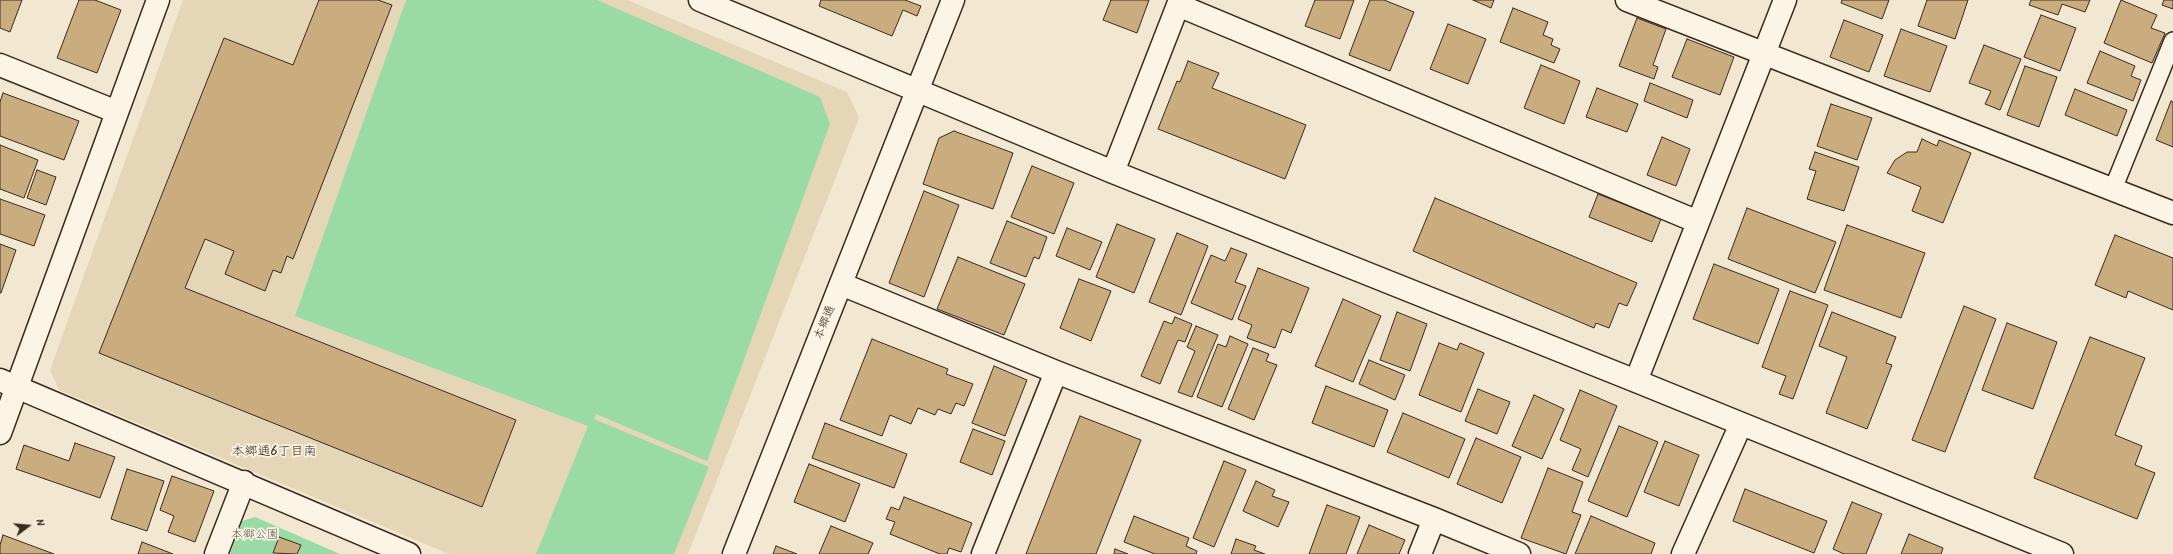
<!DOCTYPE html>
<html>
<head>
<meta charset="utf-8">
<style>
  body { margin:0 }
  #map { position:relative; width:2173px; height:554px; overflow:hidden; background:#f2e7d1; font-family:Kalam,sans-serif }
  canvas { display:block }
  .north { position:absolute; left:8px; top:506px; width:40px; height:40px; -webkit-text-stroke:3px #fcf5e5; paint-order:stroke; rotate:74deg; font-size:11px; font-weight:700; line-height:16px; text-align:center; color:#3b2a1e }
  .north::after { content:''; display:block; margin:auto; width:14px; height:18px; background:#3b2a1e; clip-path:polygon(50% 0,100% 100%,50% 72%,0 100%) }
</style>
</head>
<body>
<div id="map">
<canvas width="2173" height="554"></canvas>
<div class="north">N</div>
</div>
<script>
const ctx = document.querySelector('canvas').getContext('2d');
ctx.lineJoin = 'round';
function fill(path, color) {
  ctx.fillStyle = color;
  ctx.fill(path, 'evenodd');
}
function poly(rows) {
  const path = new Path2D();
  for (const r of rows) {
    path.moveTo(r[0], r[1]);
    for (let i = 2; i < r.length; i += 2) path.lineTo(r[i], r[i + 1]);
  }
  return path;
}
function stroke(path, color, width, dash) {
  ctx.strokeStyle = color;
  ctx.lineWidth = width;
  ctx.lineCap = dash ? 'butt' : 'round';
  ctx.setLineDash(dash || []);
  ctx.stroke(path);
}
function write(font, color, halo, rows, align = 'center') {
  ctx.font = font + ' Kalam,"Klee One",sans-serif';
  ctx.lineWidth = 3.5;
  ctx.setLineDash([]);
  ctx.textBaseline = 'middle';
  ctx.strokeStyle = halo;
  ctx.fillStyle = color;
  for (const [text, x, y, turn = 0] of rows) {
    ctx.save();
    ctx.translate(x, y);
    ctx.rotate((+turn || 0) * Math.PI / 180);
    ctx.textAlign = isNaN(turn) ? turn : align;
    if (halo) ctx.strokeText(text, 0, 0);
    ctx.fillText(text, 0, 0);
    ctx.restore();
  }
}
fill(poly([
  [183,0,627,0,847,92,859,118,688,554,449,554,59,390,50,370]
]), '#e6d6b8');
fill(poly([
  [406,0,597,0,820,97,830,124,707,461,596,414,594,419,709,467,674,554,536,554,588,426,295,316],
  [255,517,340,554,230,554,242,521]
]), '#9adaa4');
const building = poly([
  [0,0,22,0,10,32,0,28,0,0],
  [79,0,95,0,121,10,97,73,57,58,79,0],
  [319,0,378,0,392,5,293,259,287,256,281,273,273,270,265,291,225,274,234,251,205,239,185,288,516,420,482,507,99,353,224,38,293,65,319,0],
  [821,0,905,0,921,6,917,16,903,10,892,36,819,6,821,0],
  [1111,0,1149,0,1137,33,1103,20,1111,0],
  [1315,0,1354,0,1340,39,1305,26,1315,0],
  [1370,0,1384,0,1414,12,1390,71,1349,55,1370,0],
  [1473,0,1494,0,1491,8,1473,0],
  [1842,0,1889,0,1882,19,1841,3,1842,0],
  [1927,0,1968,0,1955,39,1918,26,1927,0],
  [2031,0,2090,0,2085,12,2062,4,2058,15,2029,5,2031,0],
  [2121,0,2157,15,2151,28,2165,33,2152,63,2104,43,2121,0],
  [2164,0,2173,0,2173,9,2162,5,2164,0],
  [1513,8,1548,22,1543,35,1553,39,1551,45,1560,49,1554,63,1500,42,1513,8],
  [2041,15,2076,28,2060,71,2024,57,2041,15],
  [1637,18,1666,29,1653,65,1658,67,1654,79,1619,66,1637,18],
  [1844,20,1883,35,1869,72,1830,57,1844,20],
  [1448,24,1486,39,1468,84,1430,69,1448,24],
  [1901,29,1947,46,1930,92,1884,76,1901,29],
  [1687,39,1734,57,1720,95,1672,77,1687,39],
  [1984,45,2021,59,2000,110,1985,104,1991,91,1969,83,1984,45],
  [2100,51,2135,66,2131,76,2141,80,2133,101,2087,83,2100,51],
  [1188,61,1219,73,1212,88,1306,125,1285,179,1158,129,1177,81,1180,82,1188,61],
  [1541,65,1580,81,1564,124,1524,108,1541,65],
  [2025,66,2057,77,2039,127,2007,115,2025,66],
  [1650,83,1693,100,1687,118,1644,101,1650,83],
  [1597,88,1638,104,1627,132,1586,117,1597,88],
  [2075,89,2127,110,2117,136,2065,115,2075,89],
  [3,93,79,121,64,160,0,136,0,102,3,93],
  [2171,101,2173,102,2173,147,2156,140,2171,101],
  [1831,104,1872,118,1857,160,1817,146,1831,104],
  [954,131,1013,153,993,209,923,184,939,138,954,131],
  [1662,137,1690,149,1676,186,1647,175,1662,137],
  [1922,139,1937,146,1939,140,1971,153,1943,223,1912,211,1921,187,1887,173,1895,160,1907,152,1917,152,1922,139],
  [0,145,38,160,24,198,0,189,0,145],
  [1815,152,1859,167,1844,211,1807,199,1816,171,1809,169,1815,152],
  [1032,166,1074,183,1054,234,1011,217,1032,166],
  [37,170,56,177,46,205,27,198,37,170],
  [924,191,959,205,924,297,889,283,924,191],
  [1598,194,1661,219,1652,242,1589,217,1598,194],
  [1435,198,1637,283,1627,306,1619,303,1609,328,1596,323,1594,328,1413,251,1435,198],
  [0,199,45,215,34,246,0,234,0,199],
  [1747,208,1836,242,1815,293,1728,259,1747,208],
  [1007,221,1047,237,1039,259,1034,257,1026,277,990,263,1007,221],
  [1117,224,1155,239,1134,293,1096,277,1117,224],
  [1847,225,1925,253,1901,318,1824,290,1847,225],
  [1067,228,1102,242,1090,270,1056,256,1067,228],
  [1177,233,1208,246,1181,315,1149,302,1177,233],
  [2115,235,2173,258,2173,310,2128,291,2126,298,2095,285,2115,235],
  [0,244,16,250,1,293,0,293,0,244],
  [1231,248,1247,254,1235,282,1246,286,1232,320,1191,303,1211,255,1225,261,1231,248],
  [958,257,1025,284,1004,335,937,309,958,257],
  [1714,264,1779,289,1758,344,1693,319,1714,264],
  [1258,268,1309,288,1291,333,1282,329,1275,348,1247,338,1252,325,1238,319,1258,268],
  [1079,279,1111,291,1091,341,1060,328,1079,279],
  [1790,291,1828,305,1793,399,1779,394,1786,376,1762,367,1790,291],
  [1343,299,1381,316,1353,382,1315,366,1343,299],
  [1964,306,1996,319,1945,452,1912,440,1964,306],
  [1397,312,1427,324,1410,371,1380,360,1397,312],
  [1832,312,1896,337,1886,363,1892,365,1867,429,1826,413,1847,357,1819,346,1832,312],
  [1175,317,1192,324,1185,342,1178,340,1160,384,1141,376,1164,321,1172,324,1175,317],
  [2007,323,2057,342,2033,409,1982,390,2007,323],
  [1196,326,1218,335,1192,397,1178,392,1195,351,1187,347,1196,326],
  [1230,336,1248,344,1222,407,1197,397,1218,344,1226,347,1230,336],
  [2090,337,2145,358,2115,435,2142,446,2135,465,2155,473,2137,519,2034,478,2090,337],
  [872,339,948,369,946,374,973,384,964,406,956,403,951,414,938,409,935,415,918,408,911,424,890,415,882,436,840,420,872,339],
  [1439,343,1457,350,1460,343,1484,353,1461,412,1419,395,1439,343],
  [1253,348,1269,354,1266,361,1277,365,1254,420,1228,409,1253,348],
  [1369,360,1405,375,1395,400,1359,384,1369,360],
  [994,366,1027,380,1005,436,972,423,994,366],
  [1326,386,1388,410,1374,447,1312,423,1326,386],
  [1478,389,1510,402,1497,434,1465,421,1478,389],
  [1580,390,1617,406,1588,477,1572,470,1581,449,1560,440,1580,390],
  [1534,395,1564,409,1542,459,1512,446,1534,395],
  [1403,413,1465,439,1449,478,1387,452,1403,413],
  [1080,416,1141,440,1096,554,1026,554,1080,416],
  [825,423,907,454,894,488,812,458,825,423],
  [1619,426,1658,442,1627,517,1588,501,1619,426],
  [973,429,1005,441,992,475,960,462,973,429],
  [1476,438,1521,457,1502,503,1457,484,1476,438],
  [1665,441,1699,455,1679,506,1644,492,1665,441],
  [75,443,115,457,100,498,16,469,24,445,69,461,75,443],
  [1224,461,1246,470,1214,547,1193,538,1224,461],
  [809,464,860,484,845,522,794,502,809,464],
  [1548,468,1583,482,1572,512,1581,515,1566,554,1521,538,1548,468],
  [127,469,164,481,147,531,111,519,127,469],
  [172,476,214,491,195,542,168,532,174,516,160,510,172,476],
  [1256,481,1275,490,1272,496,1289,502,1278,527,1243,511,1256,481],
  [1745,489,1827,521,1814,553,1733,521,1745,489],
  [904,497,972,523,961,552,949,548,947,554,940,554,890,534,895,522,886,519,891,507,899,510,904,497],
  [1852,502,1882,514,1866,554,1844,554,1833,549,1852,502],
  [1327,505,1360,517,1346,554,1309,554,1327,505],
  [1134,516,1189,538,1186,546,1197,551,1196,554,1155,554,1124,542,1134,516],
  [1591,516,1655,543,1651,554,1575,554,1591,516],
  [1369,525,1405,540,1399,554,1357,554,1369,525],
  [831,526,873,543,868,554,819,554,831,526],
  [1909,534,1943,548,1941,554,1901,554,1909,534],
  [3,535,54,554,0,554,0,545,3,535],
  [279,537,301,545,297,554,273,553,279,537],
  [1236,539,1256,546,1254,550,1265,554,1231,554,1236,539],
  [142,542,173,554,138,554,142,542],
  [776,546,797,554,773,554,776,546],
  [1115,549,1128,554,1114,554,1115,549]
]);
fill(building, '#caad7f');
stroke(building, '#3b2a1e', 1);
const lane = poly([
  [2113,189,2173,41]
]);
const street = poly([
  [700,0,1113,172,1636,381,2062,554],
  [1627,0,2173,213],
  [1178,5,1698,222],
  [0,65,117,112],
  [1113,172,1180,0],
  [841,284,1056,372,1434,519,1519,554],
  [0,380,409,554],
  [1636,381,1785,0],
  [0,433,158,0],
  [216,554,244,482],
  [983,554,1056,372],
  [1420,554,1434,519],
  [1683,554,1741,424]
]);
const secondary = poly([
  [734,554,953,0]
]);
stroke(lane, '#3b2a1e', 20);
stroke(street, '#3b2a1e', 25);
stroke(secondary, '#3b2a1e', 25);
stroke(lane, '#fcf5e5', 17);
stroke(street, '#fcf5e5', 22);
stroke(secondary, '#fcf5e5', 22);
write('12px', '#3b2a1e', '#fcf5e5', [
  ["本郷通",826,323,-68]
]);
write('12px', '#535640', '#fcf5e5', [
  ["本郷公園",255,536]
]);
write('13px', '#3b2a1e', '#fcf5e5', [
  ["本郷通6丁目南",274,453]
]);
</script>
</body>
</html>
